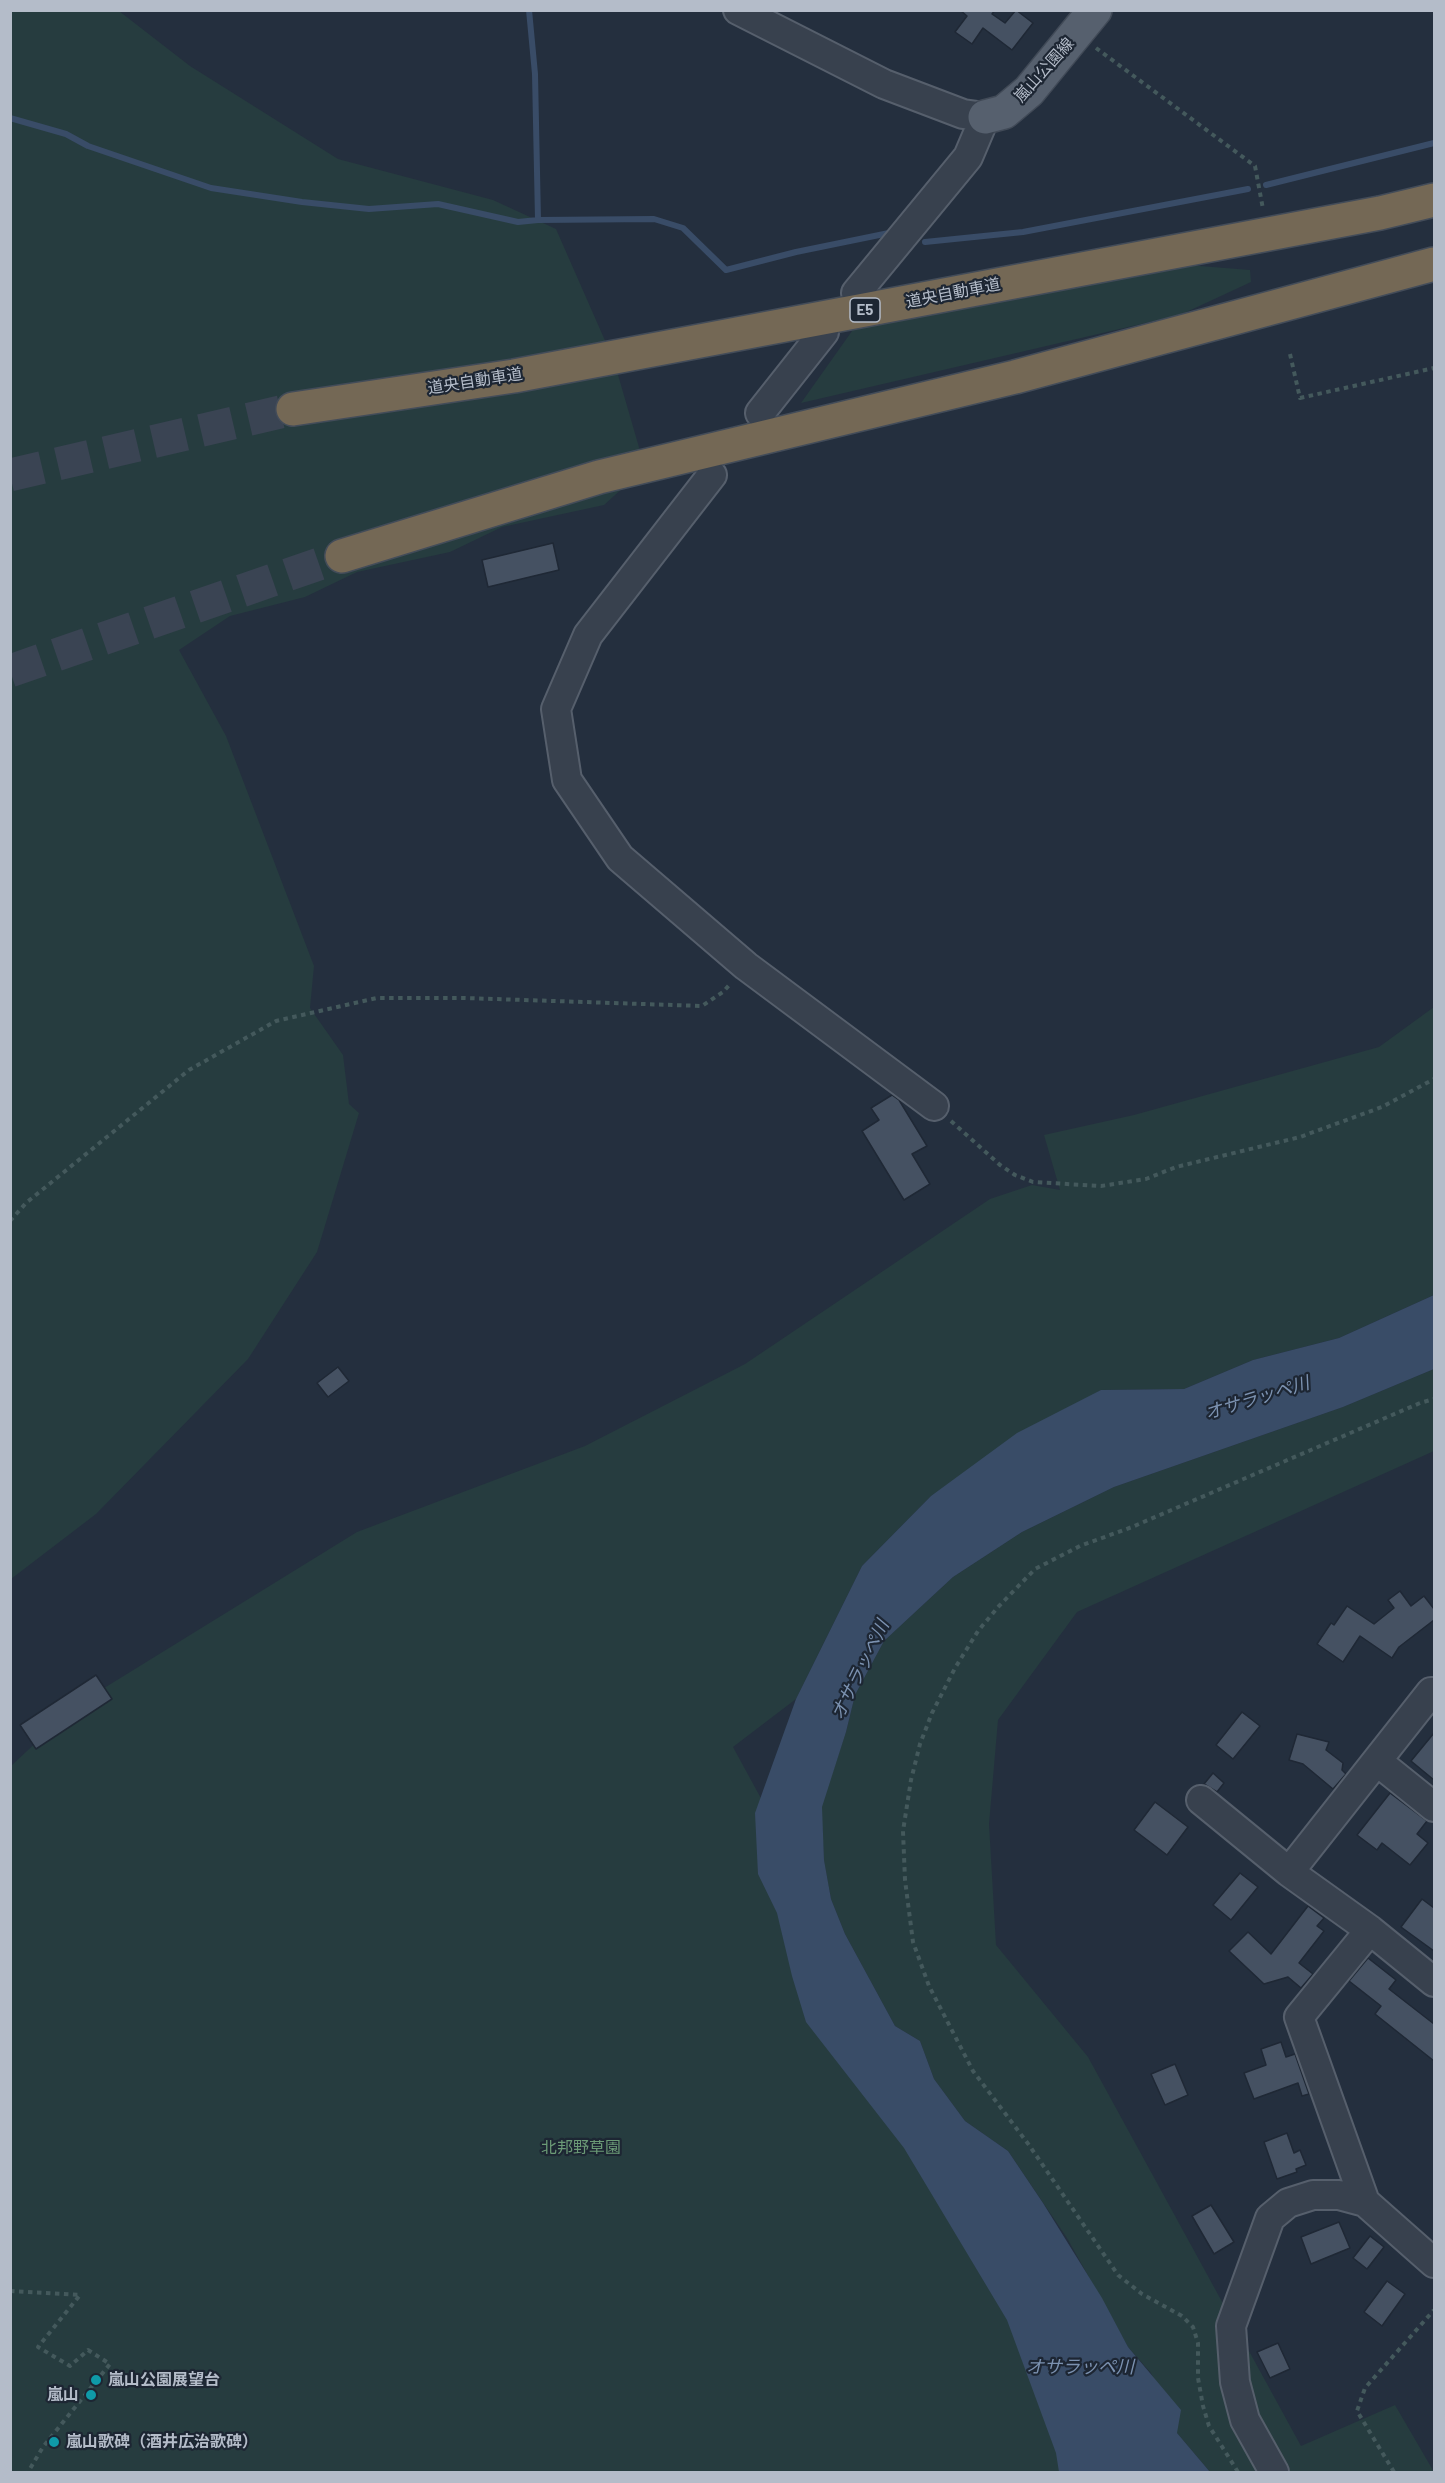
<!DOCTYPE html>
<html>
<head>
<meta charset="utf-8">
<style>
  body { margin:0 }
  #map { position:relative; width:1445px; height:2483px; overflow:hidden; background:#242f3e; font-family:Barlow,sans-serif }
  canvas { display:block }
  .frame { position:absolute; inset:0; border:12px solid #b4bcc9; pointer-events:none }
</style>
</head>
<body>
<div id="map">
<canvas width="1445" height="2483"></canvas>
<div class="frame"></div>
</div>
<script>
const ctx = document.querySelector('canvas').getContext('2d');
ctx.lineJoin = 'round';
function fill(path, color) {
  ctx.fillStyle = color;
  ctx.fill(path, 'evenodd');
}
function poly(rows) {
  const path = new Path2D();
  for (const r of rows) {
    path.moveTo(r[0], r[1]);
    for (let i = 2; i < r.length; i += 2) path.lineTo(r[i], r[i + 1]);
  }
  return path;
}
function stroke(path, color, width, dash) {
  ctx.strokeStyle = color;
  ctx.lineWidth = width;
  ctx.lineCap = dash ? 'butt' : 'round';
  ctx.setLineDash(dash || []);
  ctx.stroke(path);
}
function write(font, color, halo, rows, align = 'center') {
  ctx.font = font + ' Barlow,"Noto Sans JP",sans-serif';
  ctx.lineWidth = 4.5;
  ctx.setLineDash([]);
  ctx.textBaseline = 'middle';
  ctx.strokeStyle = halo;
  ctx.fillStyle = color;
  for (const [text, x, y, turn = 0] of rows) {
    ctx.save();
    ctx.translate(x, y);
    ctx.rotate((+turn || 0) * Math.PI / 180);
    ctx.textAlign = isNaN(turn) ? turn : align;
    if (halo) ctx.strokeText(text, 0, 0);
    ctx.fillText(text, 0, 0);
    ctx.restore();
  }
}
fill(poly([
  [11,11,119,11,190,66,338,159,493,200,556,229,614,361,645,468,604,505,502,527,450,552,357,572,305,597,230,616,179,650,226,736,314,966,310,1008,343,1055,349,1104,359,1113,317,1252,248,1359,96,1514,11,1579],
  [1175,264,1250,270,1251,282,1180,315,801,403,857,324],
  [1434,1007,1434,1295,1339,1338,1253,1360,1184,1389,1101,1390,931,1496,862,1566,796,1699,733,1747,1128,2472,11,2472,11,1766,75,1706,357,1532,585,1446,745,1364,990,1199,1032,1185,1060,1190,1044,1135,1134,1115,1379,1047],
  [1434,1369,1434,1451,1077,1612,998,1720,989,1824,996,1945,1088,2057,1301,2446,1395,2405,1434,2472,1210,2472,1177,2433,1151,2373,1128,2347,1067,2238,1008,2151,965,2121,934,2079,920,2041,895,2026,845,1934,831,1899,824,1861,821,1807,846,1732,855,1695,884,1641,953,1577,1022,1532,1114,1487,1343,1407]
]), '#263c3f');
fill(poly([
  [1434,1295,1434,1369,1343,1407,1114,1487,1022,1532,953,1577,884,1641,855,1695,846,1732,822,1807,824,1860,831,1899,845,1934,895,2026,920,2041,934,2079,965,2121,1008,2151,1043,2203,1102,2298,1128,2347,1181,2410,1177,2433,1210,2472,1059,2472,1056,2453,1007,2320,904,2148,806,2022,792,1976,777,1913,758,1874,755,1813,796,1699,862,1566,931,1496,1017,1433,1101,1390,1184,1389,1253,1360,1339,1338]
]), '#394c67');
stroke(poly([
  [529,10,535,74,538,220],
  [10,118,66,134,88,146,211,188,302,202,369,209,438,204,518,222,538,220,654,219,683,228,726,270,796,252,889,233],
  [1266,185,1434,143],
  [925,242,1023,232,1248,189]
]), '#394c67', 6);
const building = poly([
  [960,10,995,10,992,14,1005,23,1016,10,1033,23,1012,50,983,28,972,44,955,32,967,16,960,10],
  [553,543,559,570,488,587,482,560,553,543],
  [892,1095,899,1100,927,1146,912,1154,930,1184,904,1200,862,1131,879,1120,871,1108,892,1095],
  [338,1367,349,1381,328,1397,317,1383,338,1367],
  [1400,1591,1411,1606,1424,1596,1434,1609,1434,1620,1399,1647,1392,1658,1360,1636,1343,1662,1317,1644,1331,1623,1334,1625,1347,1606,1374,1624,1394,1608,1388,1600,1400,1591],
  [96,1675,112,1699,36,1749,20,1725,96,1675],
  [1242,1712,1260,1726,1233,1759,1216,1745,1242,1712],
  [1434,1733,1434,1780,1411,1761,1434,1733],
  [1297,1734,1329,1742,1326,1750,1343,1763,1342,1770,1346,1774,1333,1789,1303,1764,1289,1760,1297,1734],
  [1213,1773,1224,1783,1217,1792,1204,1784,1213,1773],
  [1390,1793,1427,1821,1417,1834,1428,1843,1410,1865,1382,1843,1377,1850,1357,1835,1390,1793],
  [1155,1802,1188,1827,1167,1855,1134,1830,1155,1802],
  [1240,1873,1258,1887,1231,1920,1213,1905,1240,1873],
  [1422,1899,1434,1908,1434,1951,1401,1927,1422,1899],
  [1308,1906,1324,1918,1317,1926,1324,1931,1299,1963,1313,1974,1301,1988,1288,1977,1264,1984,1229,1951,1248,1932,1271,1954,1308,1906],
  [1368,1958,1396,1980,1389,1989,1434,2024,1434,2061,1375,2014,1381,2006,1349,1981,1368,1958],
  [1281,2042,1286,2057,1295,2054,1309,2094,1302,2096,1298,2083,1254,2099,1244,2073,1266,2065,1261,2049,1281,2042],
  [1175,2064,1188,2095,1165,2105,1151,2074,1175,2064],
  [1287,2133,1294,2153,1300,2150,1306,2165,1296,2169,1297,2172,1277,2179,1264,2142,1287,2133],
  [1211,2205,1234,2242,1214,2254,1192,2216,1211,2205],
  [1339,2222,1350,2248,1311,2264,1301,2237,1339,2222],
  [1370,2236,1384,2247,1367,2269,1353,2258,1370,2236],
  [1387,2281,1405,2294,1382,2326,1364,2312,1387,2281],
  [1278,2343,1290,2369,1270,2378,1257,2352,1278,2343]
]);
fill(building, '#455162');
stroke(building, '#1f2835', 1.5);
stroke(poly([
  [10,475,293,409],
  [10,671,342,556]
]), '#3a4453', 33, [33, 16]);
const minor = poly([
  [738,10,884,84,963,114,985,117,968,157,856,293],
  [760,413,824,332],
  [712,475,588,635,556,709,567,780,620,858,746,966,934,1106],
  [1378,1762,1434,1807],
  [1201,1800,1289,1872,1370,1930,1434,1982],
  [1289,1872,1431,1692,1434,1692],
  [1365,2202,1299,2017,1370,1930],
  [1274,2472,1245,2420,1235,2382,1231,2326,1270,2218,1288,2203,1313,2195,1339,2195,1365,2202,1434,2263]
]);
const major = poly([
  [985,117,1004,112,1029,91,1095,10]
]);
const highway = poly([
  [293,409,514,376,1380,213,1434,200],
  [342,556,599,477,1015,377,1434,264]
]);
stroke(minor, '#565f6c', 32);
stroke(major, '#414a57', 36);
stroke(highway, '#434c59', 36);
stroke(poly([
  [1096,48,1255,166,1263,209],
  [1290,354,1300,398,1434,368],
  [951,1121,1000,1165,1015,1175,1033,1182,1101,1186,1146,1179,1176,1167,1300,1137,1382,1107,1434,1079],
  [10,1221,26,1203,189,1070,276,1021,377,998,465,998,702,1006,723,992,731,983],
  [10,2291,80,2295,38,2347,70,2366,88,2350,110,2364,43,2447,28,2472],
  [1238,2472,1209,2426,1203,2406,1198,2378,1198,2343,1193,2327,1182,2316,1142,2294,1118,2275,1029,2145,973,2071,929,1986,913,1942,905,1880,903,1831,911,1780,920,1744,932,1713,955,1668,978,1631,999,1606,1035,1569,1080,1546,1132,1527,1420,1403,1434,1399],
  [1394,2472,1357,2411,1365,2388,1434,2310]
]), '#44595c', 4, [4.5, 4.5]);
stroke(minor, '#38414e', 28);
stroke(major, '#56606e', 33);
stroke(highway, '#746855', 33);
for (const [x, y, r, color] of [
  [96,2380,6,"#0f9aa8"],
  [91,2395,6,"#0f9aa8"],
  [54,2442,6,"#0f9aa8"]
]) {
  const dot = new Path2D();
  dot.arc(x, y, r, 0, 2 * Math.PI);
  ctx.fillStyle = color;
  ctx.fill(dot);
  stroke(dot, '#1d2633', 2);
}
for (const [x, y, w] of [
  [865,310,30]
]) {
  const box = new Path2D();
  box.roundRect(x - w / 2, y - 12, w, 24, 4.5);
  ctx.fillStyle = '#1d2633';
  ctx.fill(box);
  stroke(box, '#b4bcc9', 1.5);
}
write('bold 15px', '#b4bcc9', null, [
  ["E5",865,310]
]);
write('16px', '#b4bcc9', '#1d2633', [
  ["嵐山公園線",1044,70,-48],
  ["道央自動車道",953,293,-11],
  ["道央自動車道",475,381,-9]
]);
write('16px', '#6b9a76', '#1d2633', [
  ["北邦野草園",581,2148]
]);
write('bold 16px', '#b4bcc9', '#1d2633', [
  ["嵐山公園展望台",108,2380],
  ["嵐山",79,2395,"right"],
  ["嵐山歌碑（酒井広治歌碑）",66,2442]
], 'left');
write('italic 18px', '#7c92b1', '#1d2633', [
  ["オサラッペ川",1257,1398,-17],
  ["オサラッペ川",860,1670,-64],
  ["オサラッペ川",1080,2367]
]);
</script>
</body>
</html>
